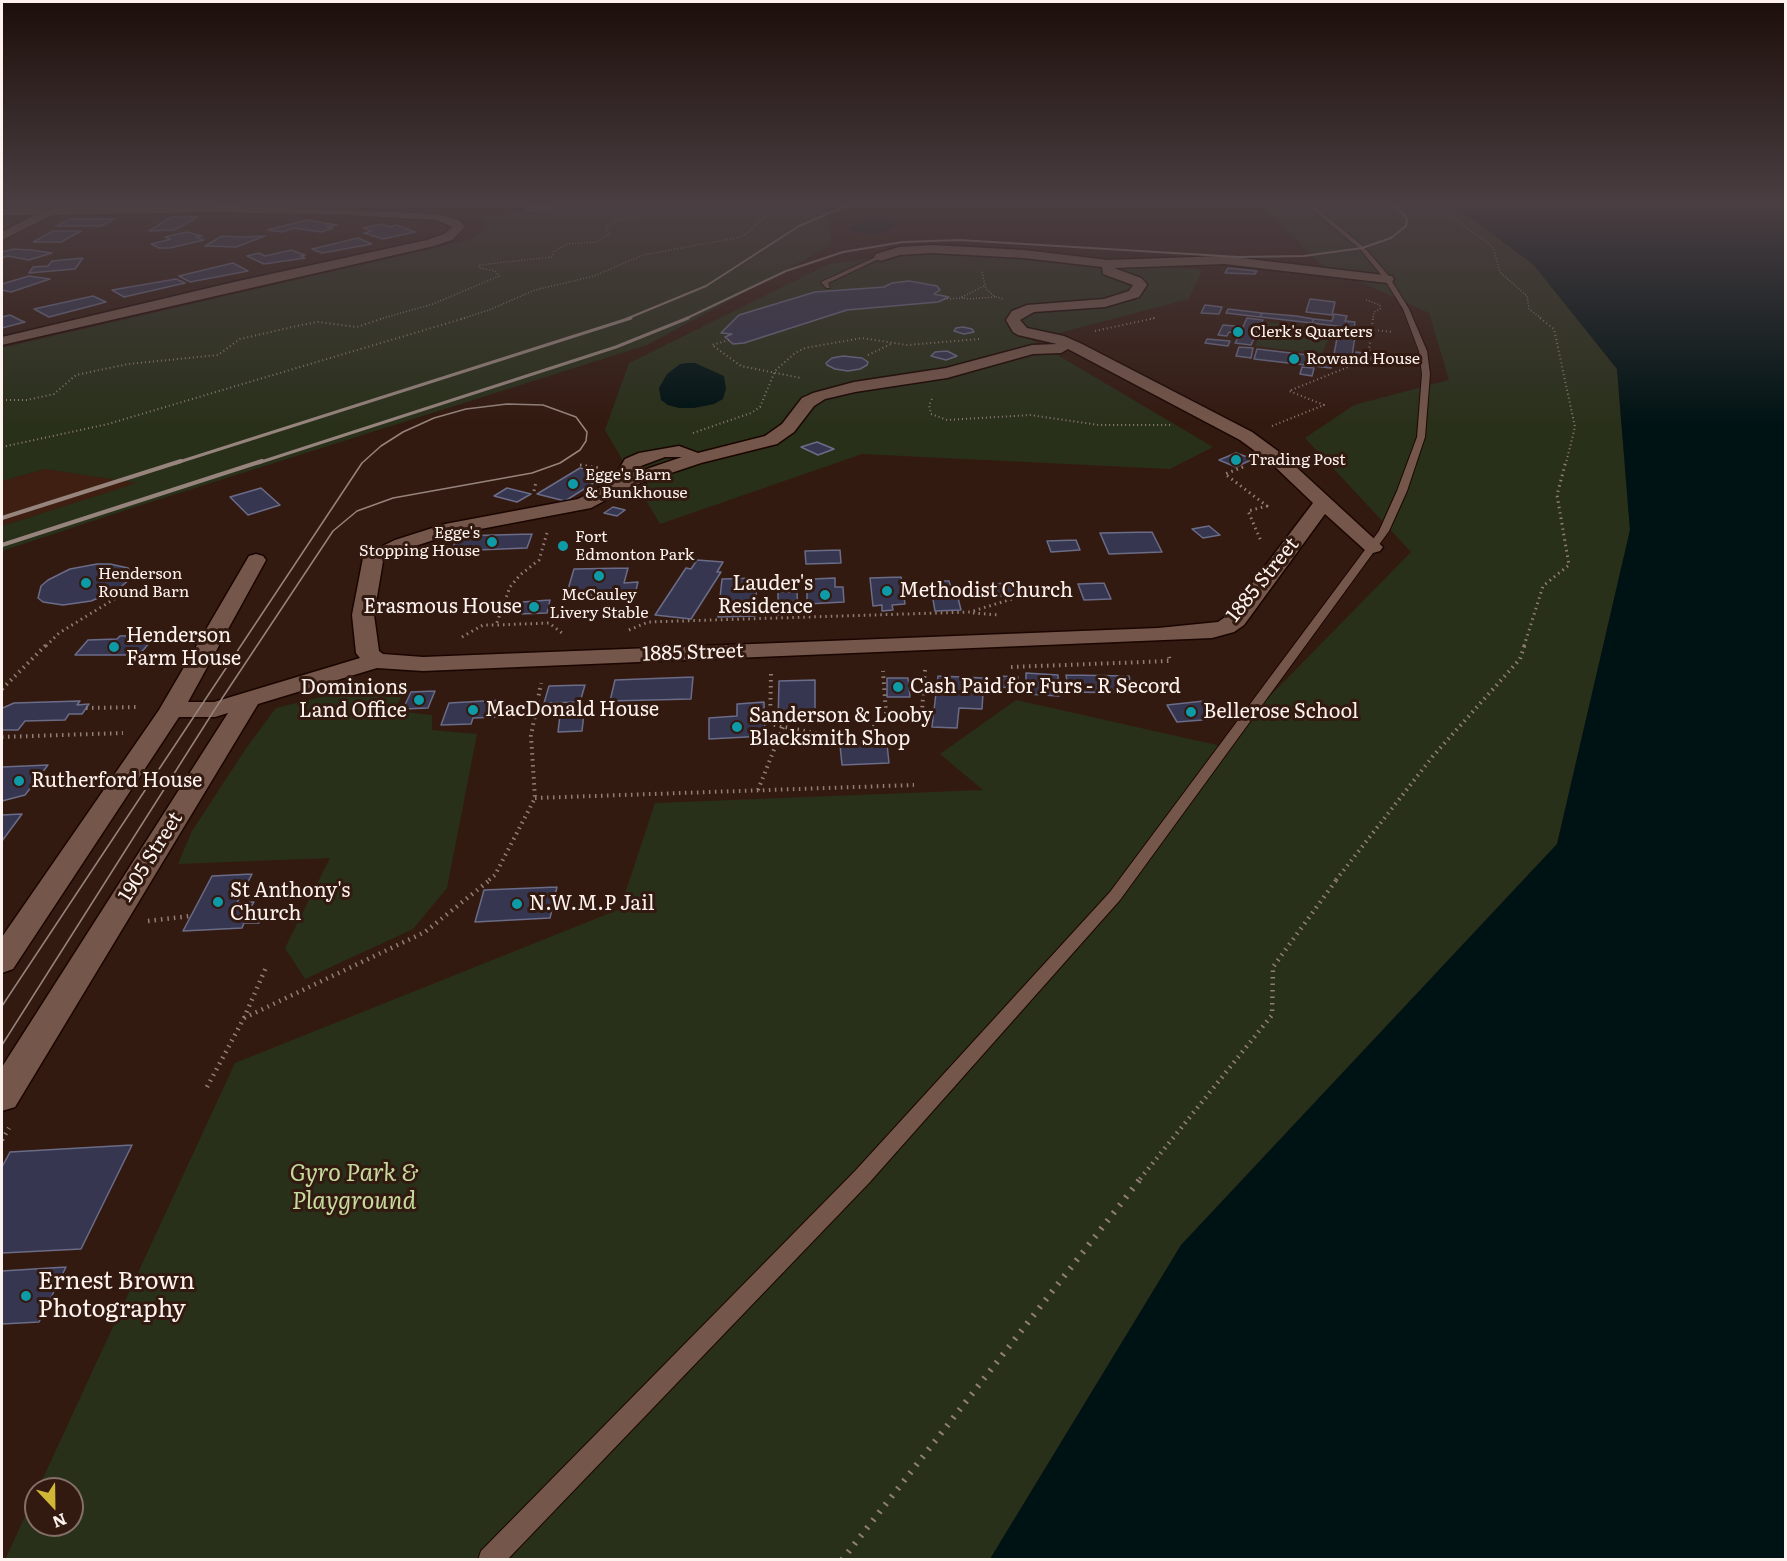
<!DOCTYPE html>
<html>
<head>
<meta charset="utf-8">
<style>
  body { margin:0 }
  #map { position:relative; width:1787px; height:1561px; overflow:hidden; background:#331a10; font-family:Literata,serif }
  canvas { display:block }
  .frame { position:absolute; inset:0; border:3px solid #fdf2ee; pointer-events:none }
  .north { position:absolute; left:24px; top:1477px; width:60px; height:60px; box-sizing:border-box; background:#331a10; border:2px solid #847069; border-radius:50%; rotate:158deg; font-size:16px; font-weight:700; line-height:24px; text-align:center; color:#fdf2ee }
  .north::after { content:''; display:block; margin:auto; width:21px; height:27px; background:#d1b736; clip-path:polygon(50% 0,100% 100%,50% 72%,0 100%) }
</style>
</head>
<body>
<div id="map">
<canvas width="1787" height="1561"></canvas>
<div class="frame"></div>
<div class="north">N</div>
</div>
<script>
const ctx = document.querySelector('canvas').getContext('2d');
ctx.lineJoin = 'round';
function fill(path, color) {
  ctx.fillStyle = color;
  ctx.fill(path, 'evenodd');
}
function poly(rows) {
  const path = new Path2D();
  for (const r of rows) {
    path.moveTo(r[0], r[1]);
    for (let i = 2; i < r.length; i += 2) path.lineTo(r[i], r[i + 1]);
  }
  return path;
}
function stroke(path, color, width, dash) {
  ctx.strokeStyle = color;
  ctx.lineWidth = width;
  ctx.lineCap = dash ? 'butt' : 'round';
  ctx.setLineDash(dash || []);
  ctx.stroke(path);
}
function write(font, color, halo, rows, align = 'center') {
  ctx.font = font + ' Literata,serif';
  ctx.lineWidth = 6;
  ctx.setLineDash([]);
  ctx.textBaseline = 'middle';
  ctx.strokeStyle = halo;
  ctx.fillStyle = color;
  for (const [text, x, y, turn = 0] of rows) {
    ctx.save();
    ctx.translate(x, y);
    ctx.rotate((+turn || 0) * Math.PI / 180);
    ctx.textAlign = isNaN(turn) ? turn : align;
    if (halo) ctx.strokeText(text, 0, 0);
    ctx.fillText(text, 0, 0);
    ctx.restore();
  }
}
fill(poly([
  [45,469,139,483,2,526,2,481]
]), '#3e1f12');
fill(poly([
  [577,206,825,206,832,245,647,345,132,508,2,551,2,526,137,483,45,469,2,481,2,348,469,240,486,228,486,222,479,217],
  [1263,206,1455,206,1533,264,1617,369,1630,530,1557,844,1181,1245,990,1559,5,1560,36,1492,36,1525,72,1525,72,1489,38,1489,235,1063,620,909,655,803,983,790,940,754,1016,700,1221,746,1411,552,1305,438,1354,405,1449,380,1429,313,1320,264],
  [1026,251,1202,270,1189,299,1032,340,1213,447,1170,469,862,454,660,524,605,430,629,363,829,264,916,252],
  [1267,322,1332,330,1322,354,1255,346],
  [403,693,394,711,432,715,432,730,477,734,447,888,413,929,305,979,285,948,330,858,178,864,192,831,247,747,276,708,329,695]
]), '#29301a');
fill(poly([
  [1455,206,1773,206,1785,212,1785,1559,990,1559,1181,1245,1557,844,1630,530,1617,369,1533,264],
  [881,218,897,222,892,228,882,233,862,234,851,230,852,226,861,221],
  [688,363,695,363,724,376,726,389,723,399,714,404,694,408,679,408,668,405,661,400,659,388,667,374,680,364]
]), '#001314');
const building = poly([
  [523,206,549,206,550,209,526,211,523,206],
  [171,217,198,217,174,230,149,231,171,217],
  [70,219,115,219,101,226,56,226,70,219],
  [307,220,337,225,327,227,333,228,321,232,294,228,283,232,267,230,307,220],
  [382,224,390,227,396,225,415,232,383,239,364,233,372,231,363,228,382,224],
  [53,231,81,231,61,242,33,242,53,231],
  [187,232,202,236,196,237,204,240,170,248,159,248,151,244,171,239,165,237,187,232],
  [222,236,243,237,265,236,236,247,205,246,222,236],
  [358,238,372,244,322,253,312,249,358,238],
  [14,249,31,250,52,253,29,260,8,256,2,258,2,252,14,249],
  [291,250,305,255,301,256,305,258,264,264,247,256,259,253,265,256,291,250],
  [83,258,75,269,29,273,33,267,48,266,52,261,83,258],
  [233,263,248,271,190,282,179,276,233,263],
  [1228,268,1257,271,1255,274,1225,273,1228,268],
  [29,276,50,279,11,292,2,290,2,284,29,276],
  [176,279,185,283,124,297,112,290,176,279],
  [909,281,937,286,940,290,934,294,949,297,938,302,847,310,744,343,733,344,725,337,732,334,721,333,739,315,815,292,884,287,892,283,909,281],
  [93,296,106,302,49,317,34,309,93,296],
  [1310,299,1335,302,1332,315,1306,312,1310,299],
  [1205,305,1222,307,1219,314,1201,313,1205,305],
  [1228,309,1262,313,1260,317,1226,313,1228,309],
  [1262,313,1296,316,1314,319,1312,323,1260,317,1262,313],
  [1334,314,1347,316,1345,321,1355,322,1354,328,1312,323,1314,319,1332,321,1334,314],
  [10,315,22,321,25,322,2,328,2,317,10,315],
  [1247,318,1263,320,1251,345,1235,343,1240,334,1229,332,1227,336,1218,335,1223,325,1235,326,1233,330,1241,331,1247,318],
  [963,327,972,329,974,332,964,334,954,331,956,328,963,327],
  [1339,328,1356,330,1352,356,1334,354,1339,328],
  [1207,339,1230,341,1228,346,1205,343,1207,339],
  [1239,347,1253,348,1251,358,1236,356,1239,347],
  [1257,349,1333,358,1331,368,1254,359,1257,349],
  [947,351,957,356,946,360,931,356,935,352,947,351],
  [1356,352,1373,354,1371,359,1355,357,1356,352],
  [843,356,862,358,868,362,867,365,860,369,848,371,835,369,827,365,826,363,832,358,843,356],
  [1302,367,1314,368,1312,376,1300,374,1302,367],
  [817,442,834,449,818,455,801,447,817,442],
  [1236,453,1253,459,1236,467,1219,460,1236,453],
  [580,468,608,474,565,501,537,494,580,468],
  [261,488,280,505,248,515,230,497,261,488],
  [507,488,531,494,517,502,494,496,507,488],
  [613,507,625,510,617,516,604,513,613,507],
  [1209,526,1220,535,1203,538,1192,529,1209,526],
  [1152,532,1162,552,1109,554,1100,533,1152,532],
  [532,534,527,548,451,551,458,536,532,534],
  [1076,540,1080,550,1051,552,1047,541,1076,540],
  [840,550,841,563,806,564,805,551,840,550],
  [697,560,723,562,717,572,721,572,691,619,655,615,686,568,691,569,697,560],
  [97,564,110,564,128,568,131,573,130,579,116,591,91,601,63,605,43,602,38,598,41,586,48,580,70,569,97,564],
  [628,568,624,583,638,582,635,594,566,596,574,569,628,568],
  [901,577,905,604,892,605,893,610,882,611,882,605,873,606,870,578,901,577],
  [757,578,755,616,718,617,722,579,757,578],
  [835,578,835,587,843,587,844,602,807,604,807,587,813,587,813,579,835,578],
  [936,581,949,581,951,587,955,586,961,610,935,611,931,588,937,588,936,581],
  [1014,583,1017,596,992,596,989,584,1014,583],
  [1104,583,1111,599,1084,600,1078,584,1104,583],
  [778,592,797,592,798,614,778,615,778,592],
  [550,600,547,613,518,614,522,602,550,600],
  [156,635,139,655,75,655,88,640,117,639,120,636,156,635],
  [1026,673,1058,675,1059,696,1026,694,1026,673],
  [1066,675,1129,676,1133,693,1069,692,1066,675],
  [938,676,984,678,982,709,959,708,957,728,932,727,938,676],
  [998,676,1018,677,1018,688,998,687,998,676],
  [693,677,691,699,610,701,615,680,693,677],
  [887,678,908,678,910,697,887,697,887,678],
  [815,680,815,722,778,723,779,681,815,680],
  [585,685,580,702,544,703,549,686,585,685],
  [435,691,428,708,403,709,411,692,435,691],
  [502,700,497,717,473,718,471,724,441,725,449,703,502,700],
  [80,701,77,705,89,704,82,714,69,714,65,720,25,721,18,730,2,730,2,708,5,707,14,703,80,701],
  [1204,701,1215,719,1177,722,1167,705,1204,701],
  [764,702,765,736,709,739,709,718,737,716,737,704,764,702],
  [584,713,582,731,558,732,560,715,584,713],
  [887,744,889,763,842,765,840,745,887,744],
  [48,765,25,795,2,801,2,767,48,765],
  [22,814,2,841,2,815,22,814],
  [252,874,237,903,254,902,250,909,266,908,259,923,244,923,242,928,183,931,212,876,252,874],
  [557,887,550,918,475,922,484,890,557,887],
  [132,1145,81,1249,2,1253,2,1167,10,1152,132,1145],
  [66,1267,39,1322,2,1324,2,1271,66,1267]
]);
fill(building, '#363650');
stroke(building, '#6b6c88', 1.5);
const service = poly([
  [1308,206,1314,206,1364,247,1388,275,1409,309,1427,351,1430,374,1425,437,1407,491,1389,531,1120,900,869,1183,507,1560,478,1560,481,1551,855,1171,1110,892,1379,531,1397,491,1417,437,1422,374,1419,351,1403,309,1383,277,1360,249,1308,206],
  [878,256,883,257,828,283,830,288,826,288,821,282,878,256]
]);
const minor = poly([
  [233,206,437,214,459,220,465,227,452,240,434,246,2,345,2,337,234,282,427,240,444,234,453,227,436,220,348,215,214,212,52,215,2,240,2,232,35,215,2,215,2,209,233,206],
  [932,245,1024,250,1108,260,1224,256,1392,276,1394,279,1392,282,1387,283,1224,264,1114,268,1141,278,1145,282,1147,285,1139,297,1105,307,1034,312,1020,320,1027,328,1064,336,1082,344,1252,432,1282,454,1383,547,1380,551,1373,553,1366,551,1325,514,1244,625,1234,632,1212,638,423,671,377,668,258,704,15,1107,2,1111,2,1067,228,713,215,717,179,717,13,969,2,973,2,937,159,710,249,556,256,554,263,556,266,560,188,702,214,702,360,658,356,653,352,615,363,558,366,554,395,540,445,524,578,499,616,479,616,474,625,459,639,453,679,446,698,453,765,436,782,424,802,398,813,393,854,382,946,368,1032,345,1057,344,1018,335,1013,332,1006,320,1012,311,1027,305,1104,299,1129,291,1133,285,1103,274,1102,267,1024,258,932,253,900,255,880,261,874,257,876,254,899,247,932,245],
  [1068,349,1240,440,1270,462,1313,503,1228,615,1218,622,1158,628,423,657,383,654,379,651,374,615,383,561,409,548,449,535,591,508,632,486,701,463,777,444,794,432,814,406,825,399,855,392,947,378,1033,354,1061,353,1068,349],
  [665,457,682,457,635,473,638,467,665,457]
]);
stroke(service, '#1a0500', 2);
stroke(minor, '#1a0500', 3);
stroke(poly([
  [1437,206,1493,247,1500,272,1527,296,1529,309,1542,319],
  [982,272,986,289,994,296,1003,299],
  [984,286,962,297,967,299,995,297],
  [944,299,964,298],
  [1366,300,1380,305,1380,309,1374,312,1373,319],
  [380,319,433,304,499,276,495,271,479,268,479,265,552,257,554,251,567,244,596,242,609,234,606,228,613,222,634,216,634,206],
  [461,319,489,310,535,290,594,276,643,255,736,238,746,234,768,214,783,206],
  [1150,319,1155,318]
]), '#917f77', 1.5, [1, 2]);
stroke(poly([
  [1540,318,1554,329,1575,427,1566,463],
  [1366,329,1392,332],
  [1095,331,1155,318],
  [729,340,712,345,741,366,801,378],
  [868,355,891,344],
  [932,399,929,405,931,414,947,420,1030,415,1099,425,1171,425],
  [2,400,27,400,54,394,76,375,128,364,218,355,240,339,301,325,318,322,357,327,384,318],
  [1272,426,1324,405,1289,391,1363,361,1374,360,1375,355,1369,350,1373,318],
  [693,433,751,413,760,407,775,371,795,353,805,348,862,338,907,345,979,339],
  [2,447,108,424,465,318]
]), '#917f77', 2, [1, 3]);
stroke(poly([
  [580,465,599,468],
  [1243,467,1225,474,1267,506,1248,511,1261,541],
  [534,491,536,482],
  [547,533,539,560,520,575,510,587,496,625,549,623,562,633],
  [973,613,999,615],
  [629,630,648,622,970,612,1028,594],
  [462,637,483,625,494,625],
  [46,646,59,633,116,598],
  [1524,646,1543,586,1569,565,1557,495,1566,461]
]), '#917f77', 3, [1.5, 4]);
stroke(poly([
  [1011,667,1170,661,1169,657],
  [925,670,922,711,934,711],
  [771,674,770,724,860,742,886,713,883,671],
  [2,689,47,644],
  [86,708,140,707],
  [2,737,123,733],
  [758,790,783,727],
  [535,798,914,785],
  [489,880,495,875,535,798,531,736,541,683],
  [1336,880,1433,756,1520,659,1525,644]
]), '#917f77', 4, [1.5, 4.5]);
stroke(poly([
  [148,921,190,916],
  [244,1018,425,932,491,879],
  [207,1087,244,1018,267,965],
  [2,1140,9,1128],
  [1140,1179,1272,1015,1273,967,1337,879]
]), '#917f77', 4.5, [1.5, 5]);
stroke(poly([
  [842,1560,1141,1178]
]), '#917f77', 6, [2, 8]);
fill(service, '#74564a');
fill(minor, '#74564a');
stroke(poly([
  [2,1006,362,463,381,446,403,432,434,418,466,409,507,404,543,405,576,417,587,432,586,441,580,450,560,463,532,473,393,498,357,511,333,531,215,709,2,1045]
]), '#96847d', 1.5);
stroke(poly([
  [626,319,706,286,799,226,846,206],
  [685,319,786,271,843,252,903,242,959,240,1239,257,1304,256,1362,248,1391,238,1406,226,1407,219,1397,206]
]), '#96847d', 2);
stroke(poly([
  [176,463,631,318],
  [258,463,616,347,688,318]
]), '#96847d', 3);
stroke(poly([
  [2,518,181,461],
  [2,545,262,461]
]), '#96847d', 4);
const sky = ctx.createLinearGradient(0, 0, 0, 425);
sky.addColorStop(0, '#1c0e09');
sky.addColorStop(0.48, '#4a3e42');
sky.addColorStop(1, '#4a3e4200');
ctx.fillStyle = sky;
ctx.fillRect(0, 0, 1787, 425);
for (const [x, y, r, color] of [
  [1238,332,6,"#0f9aa8"],
  [1294,359,6,"#0f9aa8"],
  [1236,460,6,"#0f9aa8"],
  [573,484,6,"#0f9aa8"],
  [492,542,6,"#0f9aa8"],
  [563,546,6,"#0f9aa8"],
  [599,576,6,"#0f9aa8"],
  [86,583,6,"#0f9aa8"],
  [887,591,6,"#0f9aa8"],
  [825,595,6,"#0f9aa8"],
  [534,607,6,"#0f9aa8"],
  [114,647,6,"#0f9aa8"],
  [898,687,6,"#0f9aa8"],
  [419,700,6,"#0f9aa8"],
  [473,710,6,"#0f9aa8"],
  [1191,712,6,"#0f9aa8"],
  [737,727,6,"#0f9aa8"],
  [19,781,6,"#0f9aa8"],
  [218,902,6,"#0f9aa8"],
  [517,904,6,"#0f9aa8"],
  [26,1296,6,"#0f9aa8"]
]) {
  const dot = new Path2D();
  dot.arc(x, y, r, 0, 2 * Math.PI);
  ctx.fillStyle = color;
  ctx.fill(dot);
  stroke(dot, '#331a10', 2);
}
write('16px', '#fdf2ee', '#331a10', [
  ["Clerk's Quarters",1250,332],
  ["Rowand House",1306,359],
  ["Trading Post",1248,460],
  ["Egge's Barn",585,475],
  ["& Bunkhouse",585,493],
  ["Egge's",480,533,"right"],
  ["Stopping House",480,551,"right"],
  ["Fort",575,537],
  ["Edmonton Park",575,555],
  ["Henderson",98,574],
  ["Round Barn",98,592],
  ["McCauley",599,595,"center"],
  ["Livery Stable",599,613,"center"]
], 'left');
write('20px', '#fdf2ee', '#331a10', [
  ["1885 Street",1263,580,-51],
  ["1885 Street",693,653,-2],
  ["1905 Street",151,857,-58]
]);
write('20px', '#fdf2ee', '#331a10', [
  ["Lauder's",813,584,"right"],
  ["Residence",813,607,"right"],
  ["Methodist Church",899,591],
  ["Erasmous House",522,607,"right"],
  ["Henderson",126,636],
  ["Farm House",126,659],
  ["Cash Paid for Furs - R Secord",910,687],
  ["Dominions",407,688,"right"],
  ["Land Office",407,711,"right"],
  ["MacDonald House",485,710],
  ["Bellerose School",1203,712],
  ["Sanderson & Looby",749,716],
  ["Blacksmith Shop",749,739],
  ["Rutherford House",31,781],
  ["St Anthony's",230,891],
  ["Church",230,914],
  ["N.W.M.P Jail",529,904]
], 'left');
write('italic 24px', '#c5da9c', '#331a10', [
  ["Gyro Park &",354,1174],
  ["Playground",354,1202]
]);
write('24px', '#fdf2ee', '#331a10', [
  ["Ernest Brown",38,1282],
  ["Photography",38,1310]
], 'left');
</script>
</body>
</html>
